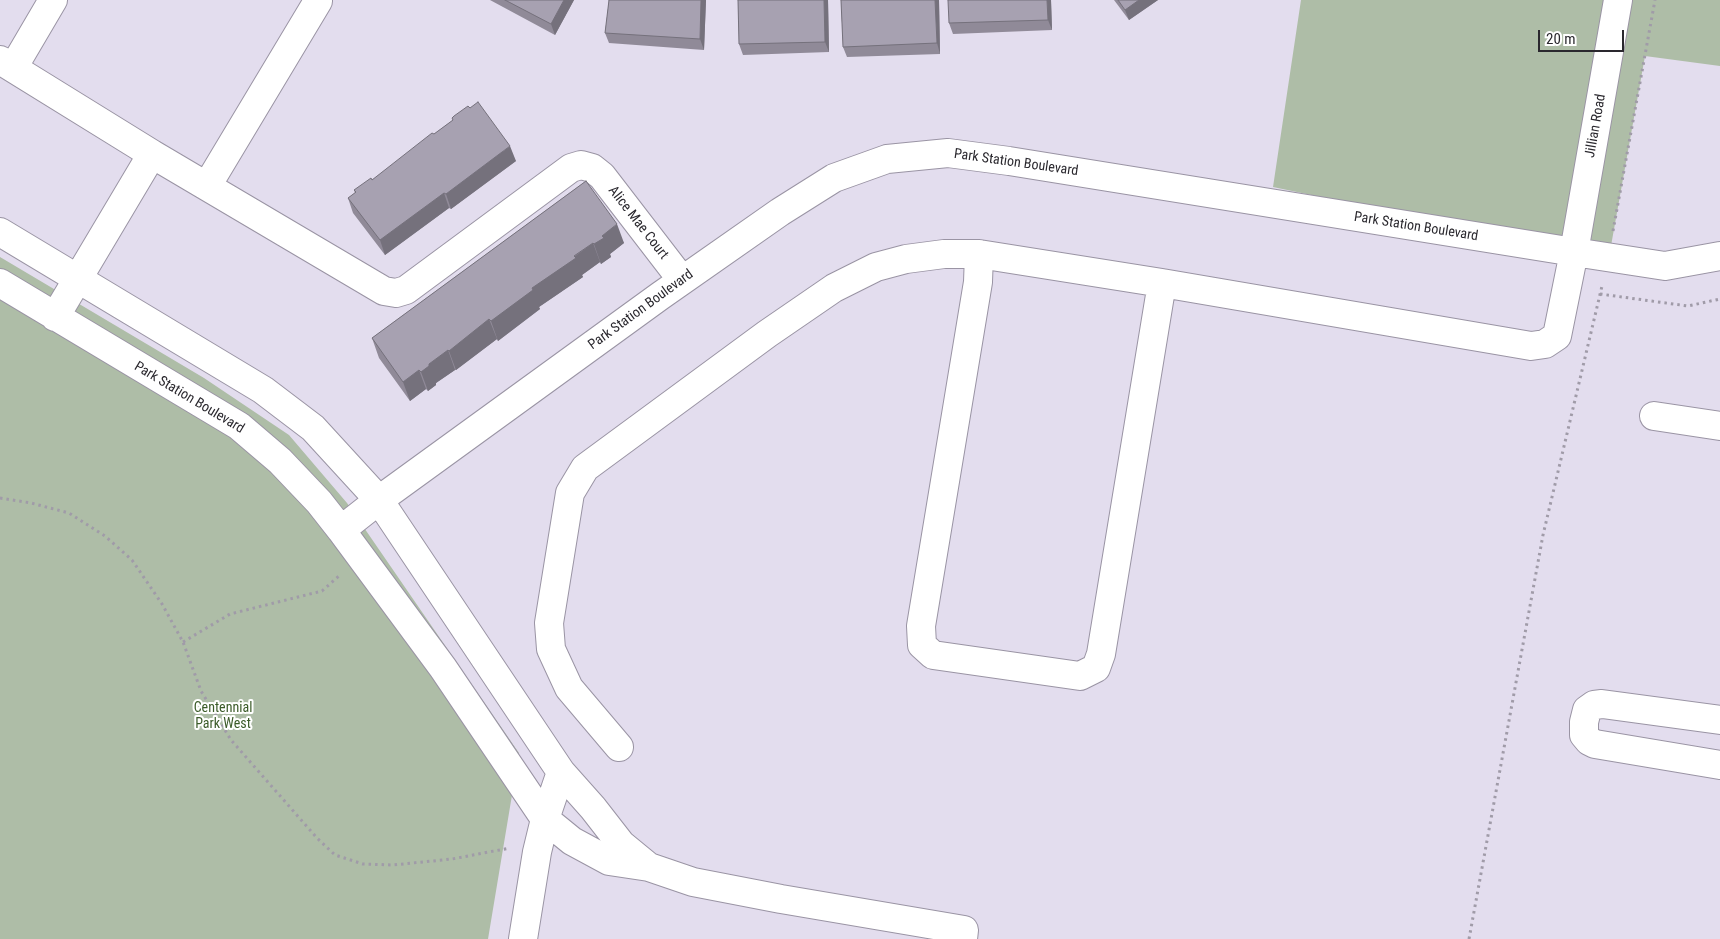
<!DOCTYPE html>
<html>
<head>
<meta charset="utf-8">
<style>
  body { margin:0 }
  #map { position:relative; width:1720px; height:939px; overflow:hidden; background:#e3ddee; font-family:"Roboto Condensed",sans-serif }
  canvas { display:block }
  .scale { position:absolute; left:1538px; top:30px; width:86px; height:22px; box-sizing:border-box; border:2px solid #2a282e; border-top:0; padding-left:6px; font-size:15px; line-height:18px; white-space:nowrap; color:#2a282e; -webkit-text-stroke:4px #fff; paint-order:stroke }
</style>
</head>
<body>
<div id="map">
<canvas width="1720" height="939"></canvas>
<div class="scale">20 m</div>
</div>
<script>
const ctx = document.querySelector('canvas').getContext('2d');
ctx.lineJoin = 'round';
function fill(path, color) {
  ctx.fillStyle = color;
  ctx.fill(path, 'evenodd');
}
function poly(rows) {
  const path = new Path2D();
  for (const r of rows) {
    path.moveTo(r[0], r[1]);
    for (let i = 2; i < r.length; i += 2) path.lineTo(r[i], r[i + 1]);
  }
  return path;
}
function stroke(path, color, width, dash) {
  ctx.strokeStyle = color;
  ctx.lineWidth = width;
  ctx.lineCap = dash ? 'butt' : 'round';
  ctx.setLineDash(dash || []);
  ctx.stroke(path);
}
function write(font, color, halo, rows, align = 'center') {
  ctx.font = font + ' "Roboto Condensed",sans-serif';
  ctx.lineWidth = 4;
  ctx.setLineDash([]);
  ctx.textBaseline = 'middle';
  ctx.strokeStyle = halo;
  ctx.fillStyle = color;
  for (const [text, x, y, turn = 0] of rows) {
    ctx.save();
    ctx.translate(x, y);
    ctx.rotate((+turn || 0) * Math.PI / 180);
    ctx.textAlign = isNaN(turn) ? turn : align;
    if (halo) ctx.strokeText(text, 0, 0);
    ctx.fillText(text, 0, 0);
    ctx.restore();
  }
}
fill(poly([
  [1301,0,1720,0,1720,66,1645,56,1609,257,1273,187],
  [0,257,204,378,289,435,347,503,519,753,488,939,0,939]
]), '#aebda7');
const minor = poly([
  [0,60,152,154],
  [13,68,53,0],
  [207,186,318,1],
  [0,232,263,390,313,428,379,500,561,772,593,808,621,844,649,867],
  [979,254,978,282,921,626,922,645,933,655,1080,676,1096,668,1101,654,1162,283],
  [0,283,239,426,280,461,319,502,341,530,443,668,545,819,572,841,609,861,649,867,693,882,781,899,964,930,963,939],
  [55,317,152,154,384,291,396,293,406,290,571,168,581,165,592,168,602,176,682,280],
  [1654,416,1720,426],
  [341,530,379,500,660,296,780,212,834,178,887,159,948,153,1009,161,1574,252,1665,266,1720,256],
  [1720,720,1602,704,1594,705,1587,710,1584,722,1584,735,1589,741,1595,744,1720,765],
  [619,747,569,688,551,649,549,623,570,493,585,468,767,334,834,288,876,267,906,259,944,254,979,254,1162,283,1531,346,1545,344,1557,336,1574,252,1618,0],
  [523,939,537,852,545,819,561,772]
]);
stroke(minor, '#9a94a4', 30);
stroke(poly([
  [1613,231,1655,0],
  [1600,294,1688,306,1720,299],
  [0,498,31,503,69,513,105,536,132,560,162,604,183,642,201,691,231,740,317,838,335,855,363,864,393,865,452,859,510,848],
  [183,642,230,614,322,591,340,575],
  [1469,939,1543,535,1602,286]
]), '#a09ba8', 3, [2.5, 4]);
stroke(minor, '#fff', 28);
fill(poly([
  [490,0,574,0,555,35],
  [609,0,706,0,704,50,609,43,605,33],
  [738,0,828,0,829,52,743,55,739,44],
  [841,0,939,0,940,54,847,57,843,47],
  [1051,0,1052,30,953,34,949,23],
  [1114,0,1158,0,1129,20],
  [452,118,516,161,451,209,449,208,385,255,353,213,348,198,355,193,354,190,372,180,453,120],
  [586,181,624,243,610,254,611,257,601,264,600,262,582,275,583,277,539,307,540,309,498,341,497,339,456,370,455,370,436,383,436,385,428,391,426,389,410,401,379,358,372,338]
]), '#908a98');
fill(poly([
  [564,0,574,0,555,35,551,24],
  [701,0,706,0,704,50,700,39],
  [824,0,828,0,829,52,825,42],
  [935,0,939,0,940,54,937,43],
  [1047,0,1051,0,1052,30,1048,20],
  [1139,0,1158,0,1129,20,1125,10],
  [510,146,516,161,451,209,446,194],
  [444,193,449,208,385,255,380,240],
  [617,224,624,243,610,254,611,257,601,264,594,244,602,236],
  [593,243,600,262,582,275,583,277,539,307,540,309,498,341,491,321,532,288],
  [489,319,497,339,456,370,449,351],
  [448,350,455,370,436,383,436,385,428,391,421,372,429,364],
  [419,370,426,389,410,401,403,382]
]), '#75717c');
const building = poly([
  [505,0,564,0,551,24,505,0],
  [609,0,701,0,700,39,605,33,609,0],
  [738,0,824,0,825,42,739,44,738,0],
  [841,0,935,0,937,43,843,47,841,0],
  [948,0,1047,0,1048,20,949,23,948,0],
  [1118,0,1139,0,1125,10,1118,0],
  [478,102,510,146,446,194,444,193,380,240,348,198,356,192,354,190,371,178,372,180,432,133,434,134,453,120,452,118,454,116,468,106,470,108,478,102],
  [586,181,617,224,602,236,604,238,594,244,593,243,574,256,576,258,532,288,533,290,491,321,489,319,449,351,448,350,429,364,429,366,421,372,419,370,403,382,372,338,586,181]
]);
fill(building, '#a7a1b1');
stroke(building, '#75717c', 1);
write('14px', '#2a282e', '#fff', [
  ["Jillian Road",1596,126,-80],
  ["Park Station Boulevard",1016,163,8],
  ["Alice Mae Court",638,223,52],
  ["Park Station Boulevard",1416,227,9],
  ["Park Station Boulevard",641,310,-36],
  ["Park Station Boulevard",189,398,31]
]);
write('14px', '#3b5b29', '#fff', [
  ["Centennial",223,708],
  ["Park West",223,724]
]);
</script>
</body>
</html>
